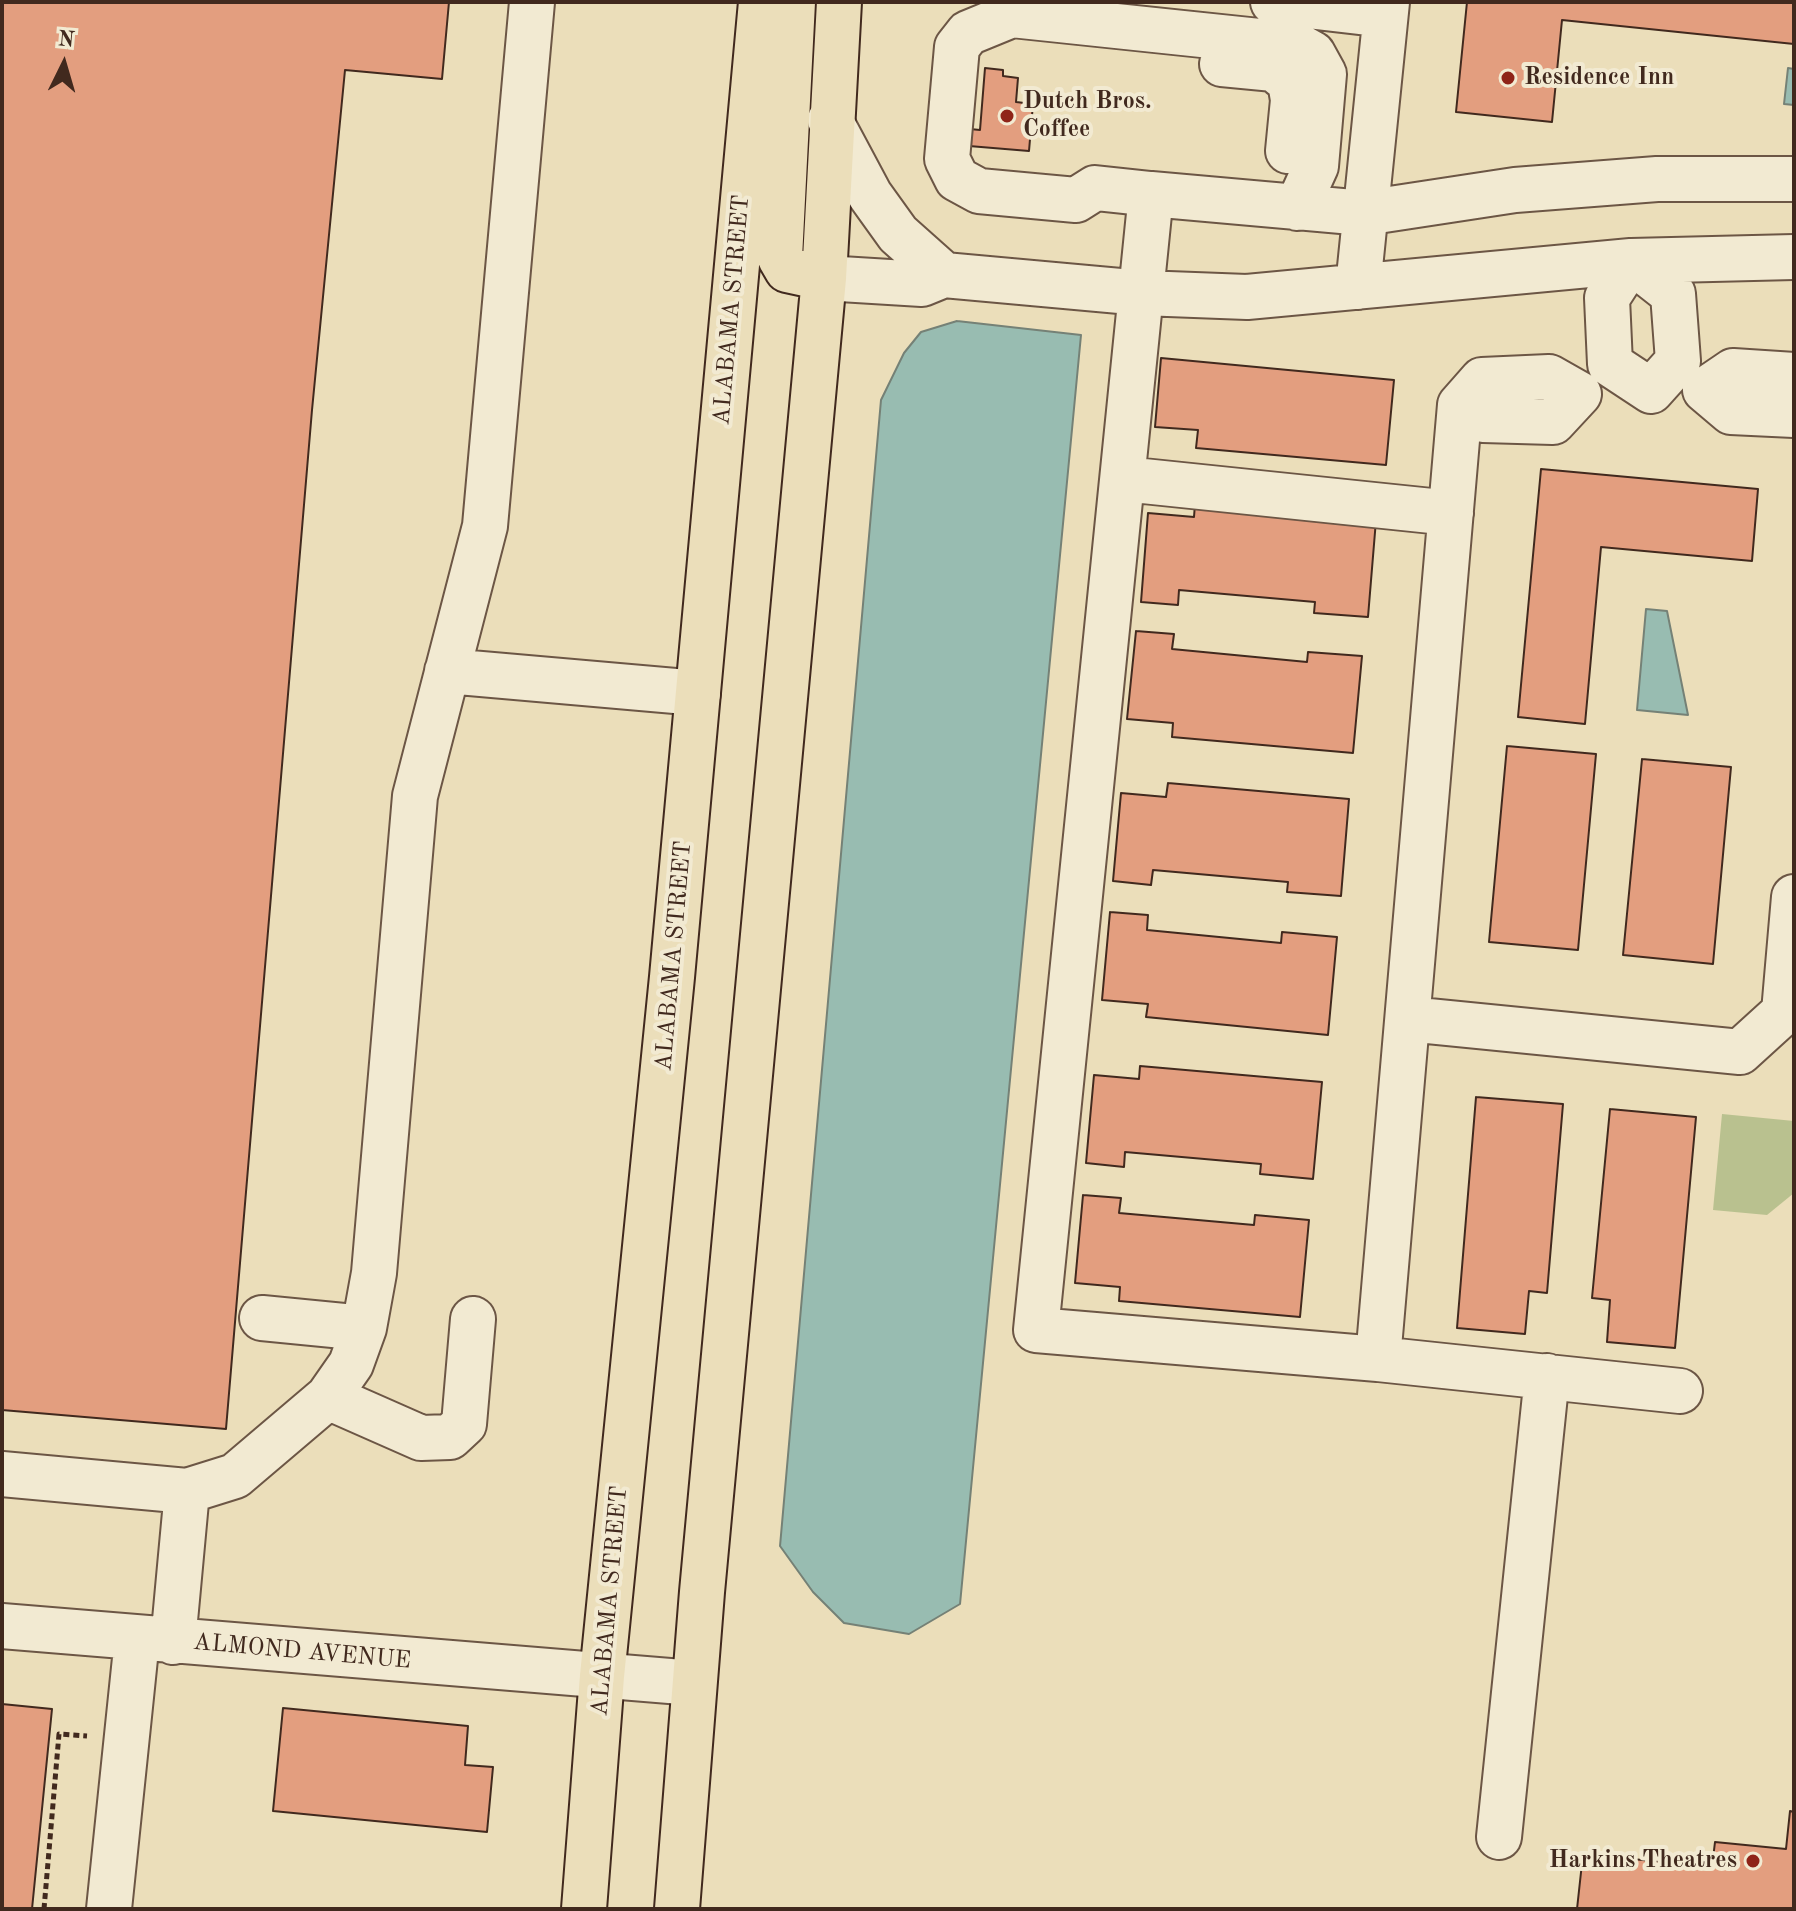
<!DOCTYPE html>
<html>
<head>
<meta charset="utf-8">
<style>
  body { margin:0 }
  #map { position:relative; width:1796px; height:1911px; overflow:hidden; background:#ebdeba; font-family:"Old Standard TT",serif }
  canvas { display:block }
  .frame { position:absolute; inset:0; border:4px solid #41291e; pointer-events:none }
  .north { position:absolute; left:24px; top:24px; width:80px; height:80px; -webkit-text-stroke:6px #f2ead2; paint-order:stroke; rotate:5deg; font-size:22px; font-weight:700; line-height:32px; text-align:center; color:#41291e }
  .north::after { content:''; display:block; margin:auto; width:28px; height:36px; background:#41291e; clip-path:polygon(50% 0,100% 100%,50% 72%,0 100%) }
</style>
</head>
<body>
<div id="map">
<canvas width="1796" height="1911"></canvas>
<div class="frame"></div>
<div class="north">N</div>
</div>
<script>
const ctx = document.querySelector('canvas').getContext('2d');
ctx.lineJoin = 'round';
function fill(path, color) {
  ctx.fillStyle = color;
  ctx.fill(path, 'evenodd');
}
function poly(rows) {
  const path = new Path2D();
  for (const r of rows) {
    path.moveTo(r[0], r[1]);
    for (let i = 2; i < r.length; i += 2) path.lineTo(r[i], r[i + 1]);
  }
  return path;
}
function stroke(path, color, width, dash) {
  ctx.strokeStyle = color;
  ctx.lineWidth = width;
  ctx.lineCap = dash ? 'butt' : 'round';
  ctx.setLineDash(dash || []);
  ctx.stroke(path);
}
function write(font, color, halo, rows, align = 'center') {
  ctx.font = font + ' "Old Standard TT",serif';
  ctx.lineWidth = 8;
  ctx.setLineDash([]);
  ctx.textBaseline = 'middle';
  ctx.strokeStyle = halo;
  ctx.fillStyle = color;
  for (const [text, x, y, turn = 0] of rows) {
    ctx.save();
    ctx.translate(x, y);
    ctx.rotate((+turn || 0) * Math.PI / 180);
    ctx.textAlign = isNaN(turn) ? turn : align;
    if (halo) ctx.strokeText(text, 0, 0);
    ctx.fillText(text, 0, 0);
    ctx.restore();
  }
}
fill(poly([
  [1722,1114,1794,1121,1794,1193,1767,1215,1713,1210]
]), '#b9c18f');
const water = poly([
  [1788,68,1794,69,1794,105,1784,104,1788,68],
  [957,321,1081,335,960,1604,909,1634,844,1623,813,1592,780,1546,881,400,904,353,921,332,957,321],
  [1646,609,1667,611,1688,715,1637,710,1646,609]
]);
fill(water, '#98bcb1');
stroke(water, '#758176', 2);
const building = poly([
  [2,2,449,2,442,79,345,70,312,410,226,1429,2,1410,2,2],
  [1467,2,1794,2,1794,44,1562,20,1552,122,1456,112,1467,2],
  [985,68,1003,70,1003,76,1018,78,1016,102,1033,104,1029,151,969,146,970,129,980,130,985,68],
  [1161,358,1394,380,1386,465,1196,448,1198,430,1155,427,1161,358],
  [1541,469,1758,489,1752,561,1601,547,1585,724,1518,717,1541,469],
  [1195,504,1376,520,1368,617,1314,613,1315,602,1179,590,1178,605,1141,602,1148,513,1194,517,1195,504],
  [1136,631,1174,634,1172,649,1307,662,1308,652,1362,656,1353,753,1172,737,1173,723,1127,719,1136,631],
  [1507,746,1596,754,1578,950,1489,942,1507,746],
  [1642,759,1731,767,1713,964,1623,955,1642,759],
  [1168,783,1349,799,1341,896,1287,892,1288,882,1153,870,1151,885,1113,881,1121,793,1166,797,1168,783],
  [1110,912,1148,915,1147,930,1281,943,1282,932,1337,937,1328,1035,1146,1017,1148,1004,1102,1000,1110,912],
  [1140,1066,1322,1082,1313,1179,1260,1174,1261,1164,1125,1152,1124,1167,1086,1163,1094,1075,1139,1079,1140,1066],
  [1476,1097,1563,1104,1547,1293,1529,1291,1525,1334,1457,1328,1476,1097],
  [1610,1109,1696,1117,1675,1348,1607,1342,1610,1300,1592,1298,1610,1109],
  [1083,1195,1121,1198,1119,1213,1254,1225,1255,1215,1309,1220,1300,1317,1119,1301,1120,1287,1075,1283,1083,1195],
  [2,1704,52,1709,32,1909,2,1909,2,1704],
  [283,1708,468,1726,465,1765,493,1767,487,1832,273,1811,283,1708],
  [1790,1811,1794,1812,1794,1909,1577,1909,1583,1854,1712,1867,1715,1842,1786,1849,1790,1811]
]);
fill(building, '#e39e7f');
stroke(building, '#41291e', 2);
const minor = poly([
  [1273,2,1385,15],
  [1222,64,1274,69,1290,82,1293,100,1288,151],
  [830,120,870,195,898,234,944,275],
  [1151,194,1095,188,1076,200,979,191,957,179,947,159,957,47,968,33,1012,15,1297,45,1313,54,1324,74,1316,166,1297,208],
  [1631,261,1673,294,1678,361,1651,391,1610,364,1607,298,1631,261],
  [824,278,922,284,944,275,1142,293,1247,297,1631,261,1794,257],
  [1358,287,1387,2],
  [1794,375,1733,371,1705,390,1731,412,1794,415],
  [1549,377,1579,394,1553,422,1483,420,1460,405,1482,380,1549,377],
  [1460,405,1378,1359,1036,1330,1151,194,1364,213,1515,190,1657,179,1794,179],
  [1124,479,1451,513],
  [447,671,698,693],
  [1408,1019,1740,1052,1784,1012,1794,897],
  [262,1318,364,1328],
  [1378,1359,1680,1391],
  [328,1397,421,1438,450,1437,464,1424,473,1319],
  [2,1474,187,1491,235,1476,328,1397,351,1364,364,1328,374,1273,415,796,485,526,532,2],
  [2,1626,694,1683],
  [173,1642,187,1491],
  [1499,1837,1547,1376],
  [109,1909,137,1639]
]);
const major = poly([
  [793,2,780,258,787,270,824,278],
  [584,1909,602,1676,672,977,761,2],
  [677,1909,702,1592,824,278,839,2]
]);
stroke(minor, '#6c5645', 48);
stroke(major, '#41291e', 48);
stroke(poly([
  [44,1909,59,1734,87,1736]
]), '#41291e', 5, [6, 4]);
stroke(minor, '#f2ead2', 44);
stroke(major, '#ebdeba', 44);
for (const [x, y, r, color] of [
  [1508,78,8,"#8f2418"],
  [1007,116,8,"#8f2418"],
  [1753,1861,8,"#8f2418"]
]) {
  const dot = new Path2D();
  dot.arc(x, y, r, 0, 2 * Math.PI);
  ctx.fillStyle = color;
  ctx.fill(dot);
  stroke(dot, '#f2ead2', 3);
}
write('bold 24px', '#41291e', '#f2ead2', [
  ["Residence Inn",1524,78],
  ["Dutch Bros.",1023,102],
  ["Coffee",1023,130],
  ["Harkins Theatres",1737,1861,"right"]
], 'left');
write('24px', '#41291e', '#f2ead2', [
  ["ALABAMA STREET",732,310,-85],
  ["ALABAMA STREET",674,956,-85],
  ["ALABAMA STREET",610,1601,-85],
  ["ALMOND AVENUE",302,1652,5]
]);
</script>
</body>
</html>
